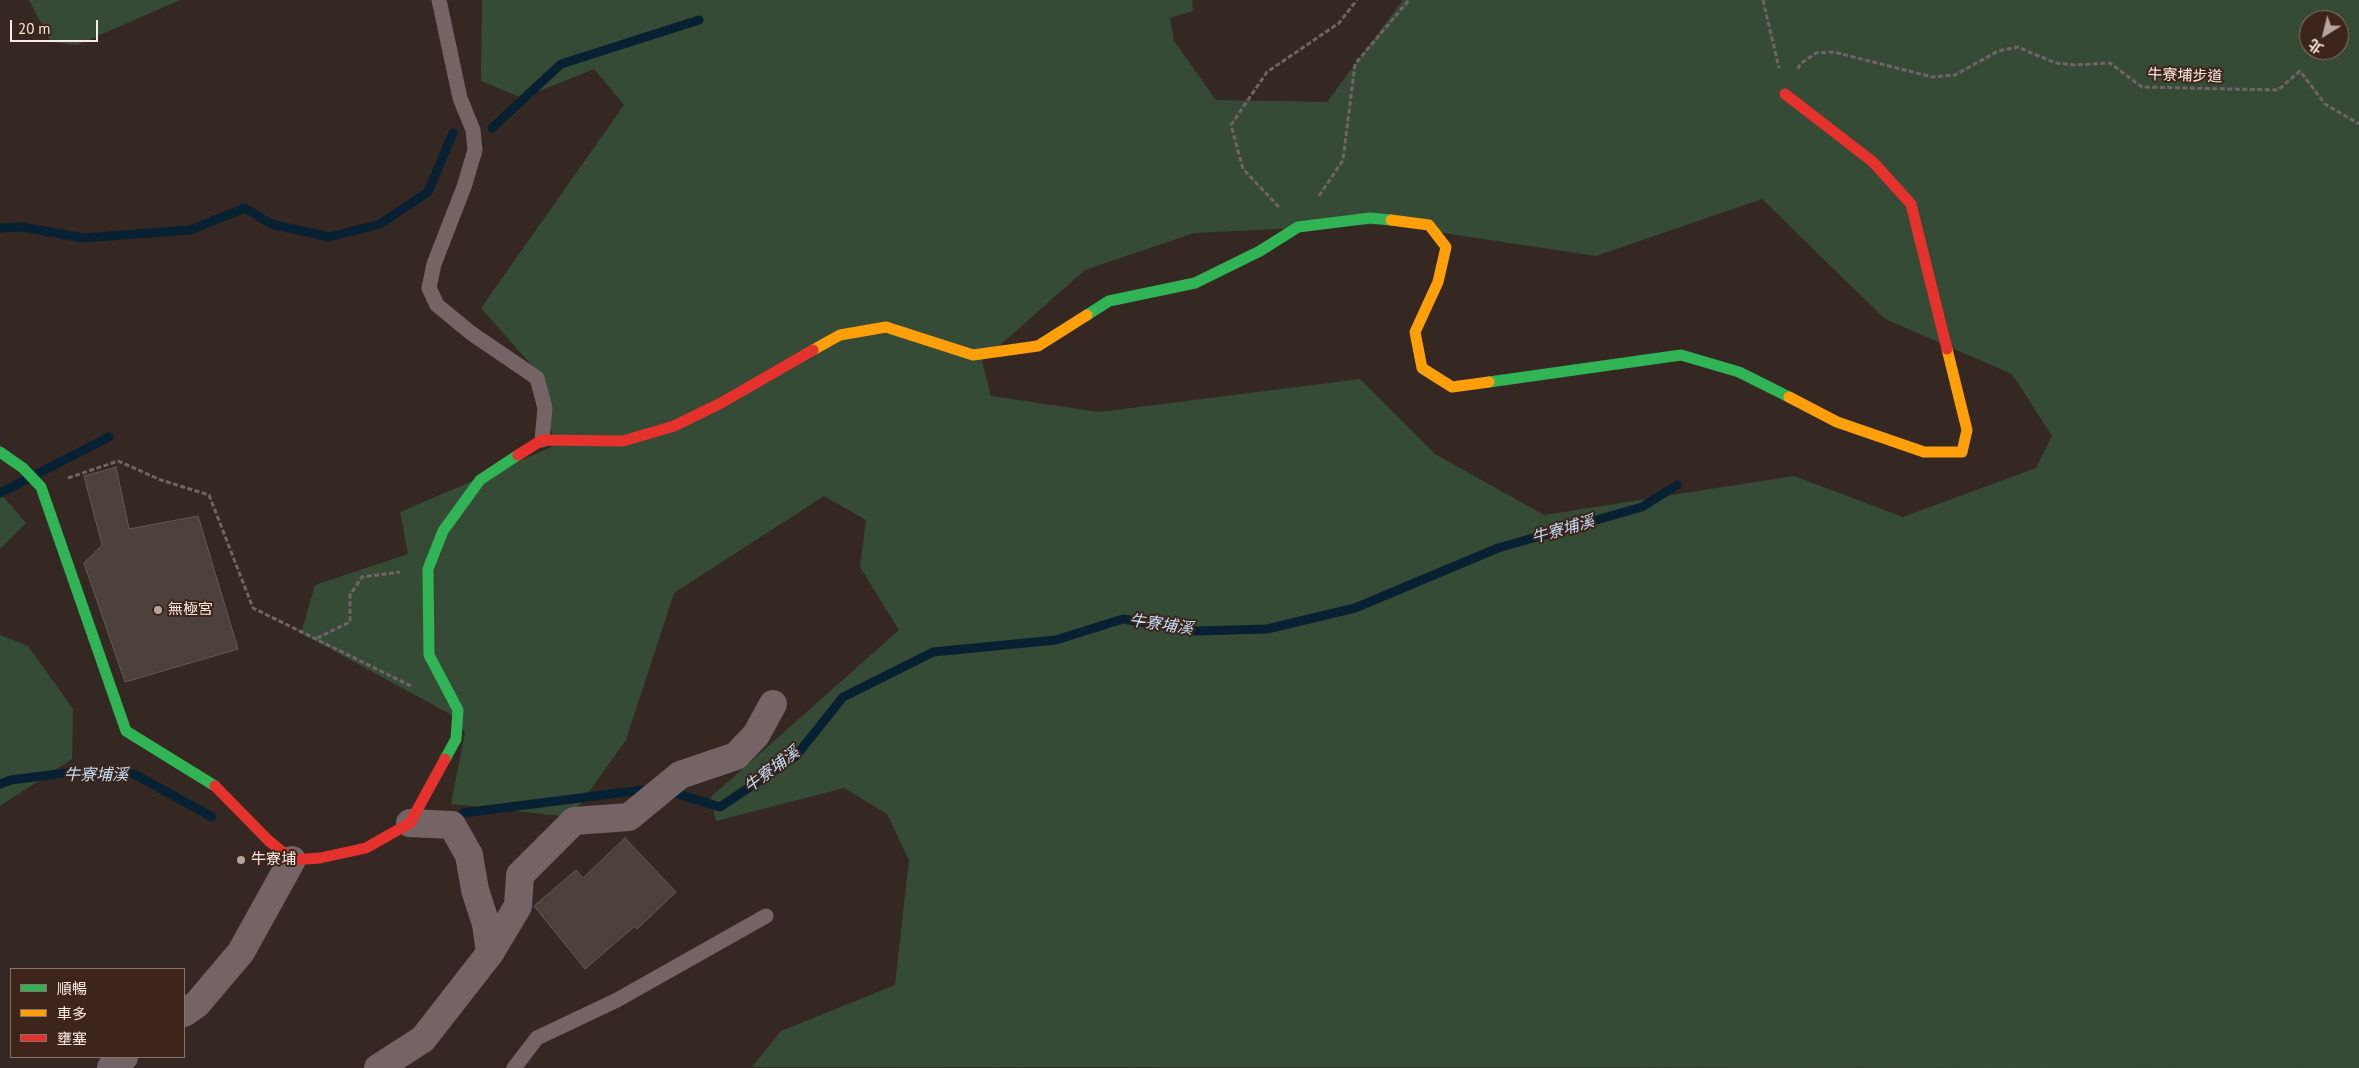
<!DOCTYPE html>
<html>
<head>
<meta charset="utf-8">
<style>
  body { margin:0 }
  #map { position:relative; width:2359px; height:1068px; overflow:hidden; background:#352823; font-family:"PT Sans","Noto Sans TC",sans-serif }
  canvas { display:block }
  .legend { position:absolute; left:10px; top:968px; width:175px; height:90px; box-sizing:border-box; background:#3d251b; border:1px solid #89736b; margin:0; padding:6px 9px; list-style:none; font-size:15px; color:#fae9e2 }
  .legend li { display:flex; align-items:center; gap:10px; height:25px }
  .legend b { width:25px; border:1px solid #89736b }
  .north { position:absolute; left:2299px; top:10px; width:50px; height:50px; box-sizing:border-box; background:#3d251b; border:1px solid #89736b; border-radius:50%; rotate:216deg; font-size:14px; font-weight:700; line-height:20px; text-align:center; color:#fae9e2 }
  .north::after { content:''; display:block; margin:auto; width:18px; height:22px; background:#b5a59f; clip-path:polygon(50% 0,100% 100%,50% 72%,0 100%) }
  .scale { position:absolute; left:10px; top:20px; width:88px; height:22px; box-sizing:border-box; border:2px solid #fae9e2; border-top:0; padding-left:6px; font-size:15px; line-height:18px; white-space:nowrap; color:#fae9e2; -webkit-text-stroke:4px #3d251b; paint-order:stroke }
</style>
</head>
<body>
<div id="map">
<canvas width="2359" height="1068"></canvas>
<ul class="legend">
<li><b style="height:6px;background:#30b455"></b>順暢</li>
<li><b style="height:6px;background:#ff9f0a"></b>車多</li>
<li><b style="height:6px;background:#e5322d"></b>壅塞</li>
</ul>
<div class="north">北</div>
<div class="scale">20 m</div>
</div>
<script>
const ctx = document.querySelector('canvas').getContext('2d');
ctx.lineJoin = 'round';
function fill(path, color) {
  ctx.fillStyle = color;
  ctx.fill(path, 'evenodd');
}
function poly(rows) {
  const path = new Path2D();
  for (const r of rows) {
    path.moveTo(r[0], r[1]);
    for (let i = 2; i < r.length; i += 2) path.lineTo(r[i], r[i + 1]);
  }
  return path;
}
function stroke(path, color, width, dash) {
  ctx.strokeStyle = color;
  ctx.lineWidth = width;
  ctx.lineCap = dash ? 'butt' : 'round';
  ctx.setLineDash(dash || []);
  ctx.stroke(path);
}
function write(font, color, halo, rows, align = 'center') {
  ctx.font = font + ' "PT Sans","Noto Sans TC",sans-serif';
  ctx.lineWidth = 4;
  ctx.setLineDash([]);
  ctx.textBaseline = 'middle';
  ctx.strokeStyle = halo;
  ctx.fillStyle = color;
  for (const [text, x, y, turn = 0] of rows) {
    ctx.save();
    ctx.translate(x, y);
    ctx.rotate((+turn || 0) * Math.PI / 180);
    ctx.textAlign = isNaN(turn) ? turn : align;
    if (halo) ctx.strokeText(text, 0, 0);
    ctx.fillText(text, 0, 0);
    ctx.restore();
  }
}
fill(poly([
  [29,0,180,0,77,45,51,42],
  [482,0,1192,0,1193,11,1170,18,1174,41,1216,100,1327,102,1403,0,2359,0,2359,1068,752,1067,781,1031,895,985,909,860,887,814,844,788,716,821,711,797,899,630,860,567,866,520,824,496,674,593,626,740,571,817,451,804,465,733,450,714,301,633,315,585,408,554,400,512,554,446,542,377,481,308,624,105,594,69,522,98,481,81],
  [2309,20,2339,20,2339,50,2309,50],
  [1762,199,1885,319,2012,374,2052,436,2036,468,1903,517,1794,476,1544,515,1435,454,1360,379,1099,412,991,396,982,361,1085,270,1194,233,1383,224,1596,256],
  [0,493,26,523,0,549],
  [0,635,28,646,73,709,72,759,0,806]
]), '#354b36');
stroke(poly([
  [492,128,561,64,699,20],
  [0,228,22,227,83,238,190,230,245,208,271,224,329,237,380,224,428,192,453,133],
  [0,493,109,437],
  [0,784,11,780,66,773,134,774,212,817],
  [678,794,720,807,796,756,843,697,933,652,1056,640,1123,619,1196,631,1267,629,1355,608,1498,548,1642,507,1677,485],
  [463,813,642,790]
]), '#072032', 9);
const building = poly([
  [116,467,129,529,198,516,238,649,125,682,84,563,102,545,84,476,116,467],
  [625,838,676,892,637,929,635,926,585,969,534,906,576,870,583,878,625,838]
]);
fill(building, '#4c413d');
stroke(building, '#645954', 1);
stroke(poly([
  [1763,0,1779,68],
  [1798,69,1800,64,1816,53,1834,52,1932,77,1955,75,1998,51,2018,47,2055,63,2075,65,2110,63,2142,87,2278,90,2300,71,2325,104,2359,124],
  [1319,196,1343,160,1355,64,1409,0],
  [1279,207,1243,169,1231,125,1267,72,1339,23,1357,0],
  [68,478,118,461,161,480,209,495,253,608,411,686],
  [317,638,350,622,350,595,362,577,400,572]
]), '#716464', 3, [5, 2.5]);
stroke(poly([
  [439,0,460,98,473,130,475,150,464,187,434,264,429,288,437,305,471,333,537,378,545,408,542,440],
  [514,1068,537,1038,617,1000,766,916]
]), '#756466', 15);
stroke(poly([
  [410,823,452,825,469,855,475,890,486,924,490,953],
  [184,1013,197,1004,241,952,292,860],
  [111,1068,124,1057],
  [378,1068,423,1039,490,953,518,906,520,875,574,821,629,817,680,775,736,756,756,735,773,704]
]), '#756466', 28);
stroke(poly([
  [1087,315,1109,301,1195,283,1260,251,1298,227,1370,218,1391,220],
  [1489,382,1681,355,1739,372,1789,397],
  [0,452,23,468,41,487,126,731,215,786],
  [445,759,456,739,458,710,429,655,428,569,443,531,480,480,518,455]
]), '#30b455', 11);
stroke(poly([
  [1391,220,1429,225,1446,247,1438,282,1415,332,1422,368,1452,387,1489,382],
  [813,350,840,335,886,327,973,355,1038,346,1087,315],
  [1789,397,1837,422,1924,452,1962,452,1967,430,1947,349]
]), '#ff9f0a', 11);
stroke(poly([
  [1785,94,1873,162,1911,204,1947,349],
  [518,455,542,440,623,441,674,426,721,403,813,350],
  [215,786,268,840,292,860,320,858,366,848,410,823,445,759]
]), '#e5322d', 11);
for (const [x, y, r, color] of [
  [158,610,5,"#b5a59f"],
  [241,860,5,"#b5a59f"]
]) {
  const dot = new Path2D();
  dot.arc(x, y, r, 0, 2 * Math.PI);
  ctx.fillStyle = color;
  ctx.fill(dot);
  stroke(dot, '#3d251b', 2);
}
write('15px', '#fae9e2', '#3d251b', [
  ["牛寮埔步道",2185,76,2]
]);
write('15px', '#fae9e2', '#3d251b', [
  ["無極宮",168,610],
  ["牛寮埔",251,860]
], 'left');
write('italic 16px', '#c1dff8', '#3d251b', [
  ["牛寮埔溪",1563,530,-16],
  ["牛寮埔溪",1161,625,8],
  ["牛寮埔溪",772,770,-37],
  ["牛寮埔溪",96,775]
]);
</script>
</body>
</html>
